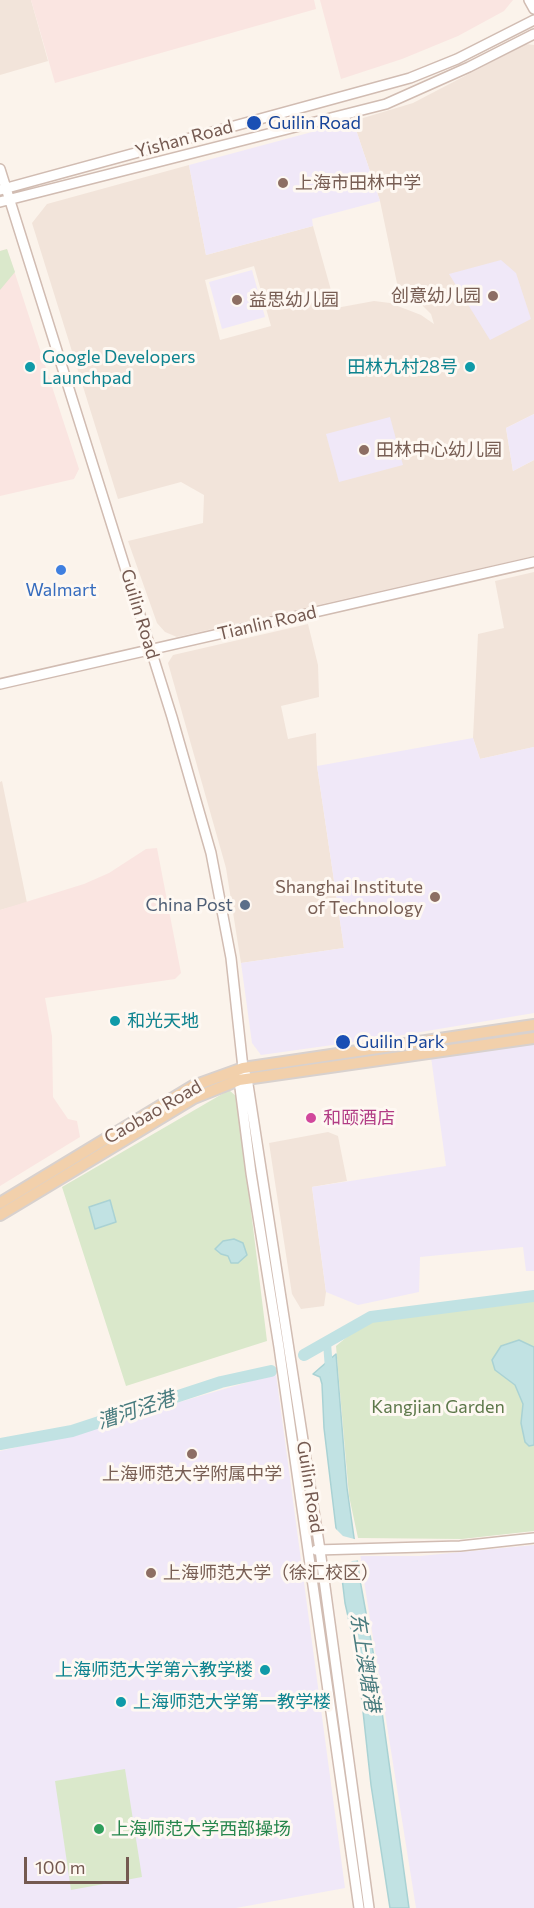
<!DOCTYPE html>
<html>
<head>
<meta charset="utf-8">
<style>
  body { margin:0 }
  #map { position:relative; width:534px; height:1908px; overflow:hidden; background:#fbf3eb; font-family:Commissioner,sans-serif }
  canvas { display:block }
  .scale { position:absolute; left:24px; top:1857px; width:105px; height:27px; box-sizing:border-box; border:3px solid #745950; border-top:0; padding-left:8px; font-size:18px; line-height:21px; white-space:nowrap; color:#745950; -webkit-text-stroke:4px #fef8f2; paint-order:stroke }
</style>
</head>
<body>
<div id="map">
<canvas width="534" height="1908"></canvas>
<div class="scale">100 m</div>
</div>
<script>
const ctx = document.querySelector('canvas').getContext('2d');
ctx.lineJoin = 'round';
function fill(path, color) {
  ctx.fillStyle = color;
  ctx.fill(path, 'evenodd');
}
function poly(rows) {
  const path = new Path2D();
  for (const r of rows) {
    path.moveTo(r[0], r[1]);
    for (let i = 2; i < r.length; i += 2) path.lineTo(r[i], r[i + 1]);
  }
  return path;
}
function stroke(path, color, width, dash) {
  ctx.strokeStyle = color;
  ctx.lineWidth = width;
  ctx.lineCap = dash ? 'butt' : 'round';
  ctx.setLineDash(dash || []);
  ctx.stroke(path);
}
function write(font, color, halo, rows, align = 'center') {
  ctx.font = font + ' Commissioner,"Noto Sans SC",sans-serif';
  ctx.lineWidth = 6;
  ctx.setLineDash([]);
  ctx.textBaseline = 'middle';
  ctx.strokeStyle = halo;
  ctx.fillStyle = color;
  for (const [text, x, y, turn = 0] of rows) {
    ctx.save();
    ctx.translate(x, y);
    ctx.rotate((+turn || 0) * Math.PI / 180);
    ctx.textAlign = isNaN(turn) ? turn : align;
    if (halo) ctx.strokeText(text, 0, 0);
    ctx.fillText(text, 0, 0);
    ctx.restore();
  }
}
fill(poly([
  [0,0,31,0,48,61,0,75],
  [526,44,534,45,534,414,506,428,513,471,534,460,534,556,177,637,165,632,157,623,128,541,203,523,204,495,181,482,118,499,32,223,47,204,189,165,206,255,313,226,336,308,374,301,390,303,421,315,434,324,431,314,420,303,405,298,398,288,380,201,353,121,413,103],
  [254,266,271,326,220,340,205,280],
  [534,572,534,747,480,759,473,738,478,634,504,628,495,581],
  [308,624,318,665,319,697,281,706,288,739,316,733,317,766,344,948,241,963,226,868,168,663,173,655],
  [2,781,27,903,0,910,0,782],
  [328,1132,338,1136,347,1181,312,1187,326,1292,324,1306,301,1309,292,1294,269,1143]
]), '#f2e4da');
fill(poly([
  [31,0,314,0,316,9,55,83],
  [320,0,513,0,504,11,458,36,402,59,341,79],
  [7,249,79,469,74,479,0,496,0,251],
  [157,848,181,973,175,979,45,998,52,1036,53,1097,68,1119,77,1121,80,1137,0,1186,0,910,84,884,109,873,146,849]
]), '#fae5e1');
fill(poly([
  [353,121,380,201,312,219,313,226,206,255,189,165],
  [501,260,516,273,531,319,490,340,449,274],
  [252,270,265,317,222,329,209,282],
  [534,414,534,460,513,471,506,428],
  [390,417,403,465,339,482,326,434],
  [473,738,480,759,534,747,534,1013,397,1036,261,1055,252,1043,241,963,344,948,317,766],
  [534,1044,534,1271,526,1271,523,1247,420,1257,419,1292,358,1305,326,1292,312,1187,446,1166,431,1057],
  [276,1374,345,1888,236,1908,0,1908,0,1451,49,1440],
  [534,1545,534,1908,416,1908,360,1556,420,1556]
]), '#f0e8f8');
fill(poly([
  [7,249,15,272,0,290,0,251],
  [229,1090,237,1097,267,1341,126,1386,62,1187],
  [534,1296,534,1531,462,1539,358,1538,349,1496,336,1346,371,1317],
  [125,1769,142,1877,71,1890,55,1781]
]), '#dae8cb');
const water = poly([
  [110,1200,116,1222,95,1229,89,1207,110,1200],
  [234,1239,243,1243,247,1255,238,1263,231,1263,228,1256,221,1254,215,1249,223,1241,234,1239],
  [519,1340,534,1347,534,1445,529,1446,525,1442,521,1423,523,1404,515,1385,495,1370,492,1360,501,1346,519,1340],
  [336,1354,347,1488,360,1580,376,1668,409,1908,390,1908,371,1785,357,1656,345,1603,324,1428,322,1384,320,1377,313,1374,336,1354]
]);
fill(water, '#c1e2e3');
stroke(water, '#a9d2d4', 1.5);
fill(poly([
  [332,1525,343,1536,358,1540,361,1560,352,1561,339,1572]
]), '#fbf3eb');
stroke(poly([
  [327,1343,329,1369]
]), '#c1e2e3', 8);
stroke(poly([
  [304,1355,371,1317,534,1296],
  [0,1444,72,1431,221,1382,271,1371]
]), '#c1e2e3', 12);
const secondary = poly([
  [529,0,534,9],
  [0,169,172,717,211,853,231,958,243,1068,247,1078,320,1550,369,1908],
  [0,190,410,78,457,59,534,20],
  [0,202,386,104,469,67,534,34],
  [0,684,534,562],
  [241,1073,239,1080,251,1173,279,1347,359,1908],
  [316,1550,460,1546,534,1538]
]);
const primary = poly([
  [0,1203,193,1086,243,1068,534,1025],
  [0,1215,194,1098,239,1080,534,1038]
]);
stroke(secondary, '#d1bcb2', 12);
stroke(primary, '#d8d1ce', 14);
stroke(secondary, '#fff', 9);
stroke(primary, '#f2d0ab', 10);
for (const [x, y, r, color] of [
  [254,123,8,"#1a4fb4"],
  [283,183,6,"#8d6e63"],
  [493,296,6,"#8d6e63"],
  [237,300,6,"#8d6e63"],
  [30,367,6,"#0f9aa8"],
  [470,367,6,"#0f9aa8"],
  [364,450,6,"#8d6e63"],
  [61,570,6,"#3f7fe0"],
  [435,897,6,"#8d6e63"],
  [245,905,6,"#5c6f8a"],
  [115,1021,6,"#0f9aa8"],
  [343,1042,8,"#1a4fb4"],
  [311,1118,6,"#d1479c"],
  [192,1454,6,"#8d6e63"],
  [151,1573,6,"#8d6e63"],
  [265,1670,6,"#0f9aa8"],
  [121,1702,6,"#0f9aa8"],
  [99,1829,6,"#2e9e5b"]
]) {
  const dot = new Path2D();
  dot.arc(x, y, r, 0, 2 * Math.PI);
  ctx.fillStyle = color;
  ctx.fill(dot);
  stroke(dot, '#fef8f2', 2);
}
write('18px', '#164399', '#fef8f2', [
  ["Guilin Road",268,123],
  ["Guilin Park",356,1042]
], 'left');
write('18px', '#745950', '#fef8f2', [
  ["Yishan Road",184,139,-15],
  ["Guilin Road",140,614,73],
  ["Tianlin Road",267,623,-13],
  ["Caobao Road",153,1112,-30],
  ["Guilin Road",310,1487,81]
]);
write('18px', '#785e54', '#fef8f2', [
  ["上海市田林中学",295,183],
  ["创意幼儿园",481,296,"right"],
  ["益思幼儿园",249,300],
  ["田林中心幼儿园",376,450],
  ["Shanghai Institute",423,887,"right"],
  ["of Technology",423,908,"right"],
  ["上海师范大学附属中学",192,1474,"center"],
  ["上海师范大学（徐汇校区）",163,1573]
], 'left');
write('18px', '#0d838f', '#fef8f2', [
  ["Google Developers",42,357],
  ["Launchpad",42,378],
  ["田林九村28号",458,367,"right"],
  ["和光天地",127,1021],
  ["上海师范大学第六教学楼",253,1670,"right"],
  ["上海师范大学第一教学楼",133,1702]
], 'left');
write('18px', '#366cbe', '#fef8f2', [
  ["Walmart",61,590]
]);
write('18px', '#4e5e75', '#fef8f2', [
  ["China Post",233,905]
], 'right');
write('18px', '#b23c85', '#fef8f2', [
  ["和颐酒店",323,1118]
], 'left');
write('18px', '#5d784a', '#fef8f2', [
  ["Kangjian Garden",438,1407]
]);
write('18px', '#27864d', '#fef8f2', [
  ["上海师范大学西部操场",111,1829]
], 'left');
write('italic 20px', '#487b7e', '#fef8f2', [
  ["漕河泾港",136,1410,-18],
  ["东上澳塘港",365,1662,81]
]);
</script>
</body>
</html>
